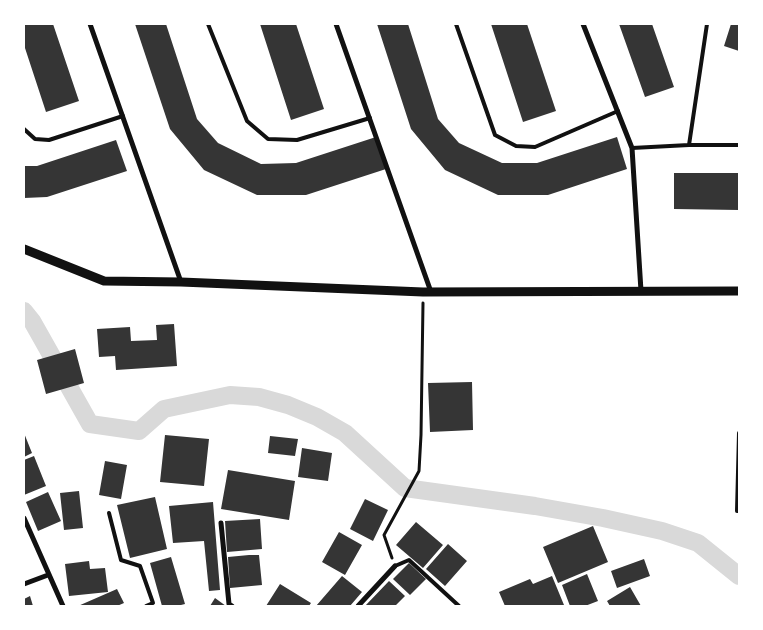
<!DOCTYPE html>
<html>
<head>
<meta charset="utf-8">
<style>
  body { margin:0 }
  #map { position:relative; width:763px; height:630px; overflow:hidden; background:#fff; font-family:"Roboto Condensed",sans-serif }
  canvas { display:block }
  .frame { position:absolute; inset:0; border:25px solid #fff; pointer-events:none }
</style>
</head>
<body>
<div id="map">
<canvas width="763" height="630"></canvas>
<div class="frame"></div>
</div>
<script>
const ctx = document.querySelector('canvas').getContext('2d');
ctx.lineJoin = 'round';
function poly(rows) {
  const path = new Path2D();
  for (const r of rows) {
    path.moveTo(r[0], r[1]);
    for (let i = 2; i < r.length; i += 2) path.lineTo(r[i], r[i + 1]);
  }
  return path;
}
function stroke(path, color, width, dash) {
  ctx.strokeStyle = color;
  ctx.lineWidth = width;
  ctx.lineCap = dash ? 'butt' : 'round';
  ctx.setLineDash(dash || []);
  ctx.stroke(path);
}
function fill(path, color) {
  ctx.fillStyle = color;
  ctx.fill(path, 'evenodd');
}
stroke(poly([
  [24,311,32,321,90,424,139,431,164,409,230,395,259,397,288,405,317,417,345,433,405,488,535,506,603,518,662,531,698,543,739,576]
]), '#d9d9d9', 18);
fill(poly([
  [24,24,53,24,79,101,46,112,24,45],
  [135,24,166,24,197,119,218,143,261,164,296,163,376,137,386,169,306,195,257,195,204,170,170,129],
  [260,24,296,24,324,109,291,120],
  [377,24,408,24,438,119,459,143,502,163,537,163,617,137,627,169,548,195,498,195,445,170,411,129],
  [491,24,527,24,556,111,523,122],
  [619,24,652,24,674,87,645,97],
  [731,24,739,24,739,51,724,46],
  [116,140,127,171,47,197,24,198,24,166,37,166],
  [674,173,739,173,739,210,674,209],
  [174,324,177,366,116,370,115,356,99,357,97,329,130,327,131,341,157,340,156,325],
  [75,349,84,383,46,394,37,360],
  [472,382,473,430,430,432,428,383],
  [24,433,32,453,24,457],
  [165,435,209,439,204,486,160,482],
  [270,436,298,439,295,456,268,453],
  [302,448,332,453,328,481,298,477],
  [34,456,46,486,24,495,24,460],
  [105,461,127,465,121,499,99,495],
  [228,470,295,481,289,520,221,509],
  [79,491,83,528,64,530,60,493],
  [48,492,61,521,38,531,26,502],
  [155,497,167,549,130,558,117,505],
  [365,499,388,510,373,541,350,529],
  [213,502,220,590,209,591,204,541,173,543,169,506],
  [260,519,262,549,227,552,225,521],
  [416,522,443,545,423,568,396,545],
  [593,526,608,562,558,583,543,547],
  [339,532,362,545,345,575,322,562],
  [448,544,467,561,445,586,426,569],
  [249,555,259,555,262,585,230,588,228,557],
  [171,557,185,604,177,606,162,606,150,563],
  [644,559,650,576,617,588,611,571],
  [89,561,90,569,105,568,108,592,69,596,65,564],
  [409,563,426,579,410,595,393,579],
  [587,574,598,601,585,606,570,606,562,585],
  [342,576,362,592,350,606,316,606],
  [552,576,564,605,561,606,505,606,499,592,530,579,533,584],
  [389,581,405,596,395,606,365,606],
  [280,584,311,603,309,606,266,606],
  [630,587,641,606,610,606,607,601],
  [117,589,124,603,117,606,78,606],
  [30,596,33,606,24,606,24,599],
  [215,598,226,606,210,606]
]), '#353535');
stroke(poly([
  [392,558,384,535,419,471,421,435,423,303]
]), '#111', 3);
stroke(poly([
  [208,24,247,121,268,139,297,140,370,118],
  [456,24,495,135,516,146,535,147,618,111],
  [707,24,689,145,739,145],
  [24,129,35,139,49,140,123,116],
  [632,148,689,145],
  [739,433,737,511,739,511],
  [109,513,121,560,140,566,153,603,146,606],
  [395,566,409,560,459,606]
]), '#111', 4);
stroke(poly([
  [90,24,181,282],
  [336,24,431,292],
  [583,24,632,148,641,291],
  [24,518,63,606],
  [221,523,229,604,232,606],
  [24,584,48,575],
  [358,606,395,566]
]), '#111', 5);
stroke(poly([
  [24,249,104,281,181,282,423,292,739,291]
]), '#111', 9);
</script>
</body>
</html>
